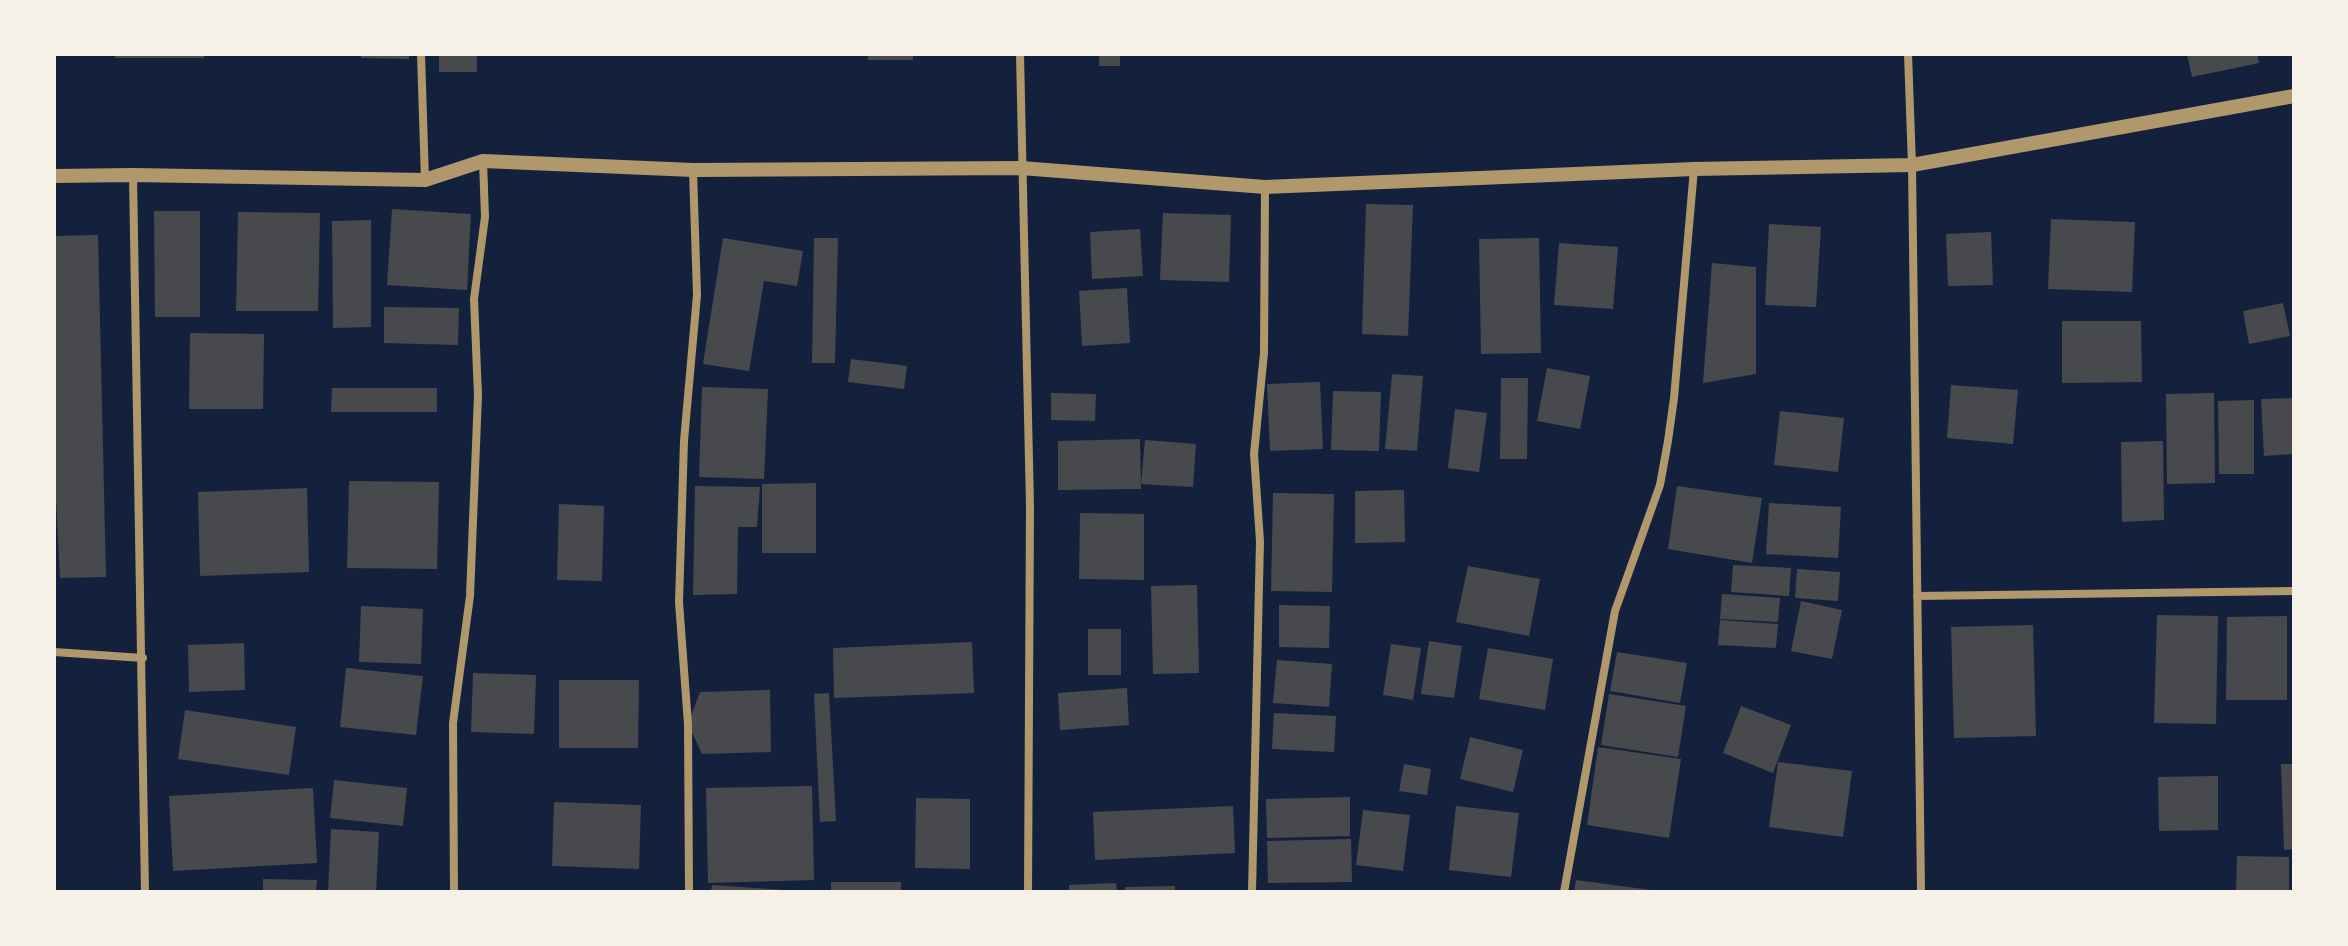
<!DOCTYPE html>
<html>
<head>
<meta charset="utf-8">
<style>
  body { margin:0 }
  #map { position:relative; width:2348px; height:946px; overflow:hidden; background:#14213d; font-family:"Open Sans",sans-serif }
  canvas { display:block }
  .frame { position:absolute; inset:0; border:56px solid #f6f1e7; pointer-events:none }
</style>
</head>
<body>
<div id="map">
<canvas width="2348" height="946"></canvas>
<div class="frame"></div>
</div>
<script>
const ctx = document.querySelector('canvas').getContext('2d');
ctx.lineJoin = 'round';
function fill(path, color) {
  ctx.fillStyle = color;
  ctx.fill(path, 'evenodd');
}
function poly(rows) {
  const path = new Path2D();
  for (const r of rows) {
    path.moveTo(r[0], r[1]);
    for (let i = 2; i < r.length; i += 2) path.lineTo(r[i], r[i + 1]);
  }
  return path;
}
function stroke(path, color, width, dash) {
  ctx.strokeStyle = color;
  ctx.lineWidth = width;
  ctx.lineCap = dash ? 'butt' : 'round';
  ctx.setLineDash(dash || []);
  ctx.stroke(path);
}
fill(poly([
  [115,54,204,54,204,58,115,58],
  [361,54,409,54,409,59,361,58],
  [439,54,477,54,477,72,439,72],
  [868,54,913,54,913,60,868,60],
  [1099,54,1120,54,1120,66,1099,66],
  [2187,54,2257,54,2259,63,2192,77],
  [1366,204,1413,205,1408,336,1362,334],
  [392,209,471,214,467,290,387,285],
  [154,211,200,211,200,317,155,317],
  [238,212,320,213,318,311,236,311],
  [1163,213,1231,215,1229,282,1160,280],
  [2051,219,2135,222,2132,292,2048,289],
  [371,220,371,327,333,328,332,221],
  [1769,224,1821,227,1816,307,1765,305],
  [1140,229,1143,276,1092,279,1090,232],
  [1991,232,1993,285,1948,286,1946,234],
  [98,235,106,577,60,578,54,462,54,236],
  [723,238,803,251,797,286,764,281,749,371,703,364],
  [814,238,838,238,835,363,812,363],
  [1539,238,1541,353,1481,354,1479,239],
  [1559,243,1618,247,1613,309,1554,305],
  [1712,263,1756,267,1756,374,1703,383],
  [1127,288,1130,343,1082,346,1079,291],
  [2283,303,2290,336,2249,344,2243,311],
  [384,307,459,308,458,345,384,343],
  [2062,321,2141,321,2142,382,2062,383],
  [190,333,264,334,263,409,189,409],
  [851,359,907,366,904,389,848,382],
  [1547,368,1590,376,1580,429,1537,421],
  [1392,374,1423,376,1417,451,1385,449],
  [1501,378,1528,378,1527,459,1500,459],
  [1320,382,1323,449,1270,451,1267,384],
  [1951,385,2018,390,2013,444,1947,438],
  [702,387,768,389,764,479,699,477],
  [332,388,437,388,437,412,331,412],
  [1333,391,1381,392,1379,451,1331,450],
  [1051,393,1096,394,1095,421,1051,420],
  [2214,393,2215,483,2167,484,2166,394],
  [2294,398,2294,454,2264,456,2261,399],
  [2254,400,2254,474,2219,474,2218,401],
  [1455,409,1487,413,1479,472,1448,468],
  [1780,411,1844,418,1838,472,1774,465],
  [1140,439,1141,489,1058,490,1058,441],
  [1145,440,1196,444,1193,487,1141,484],
  [2163,441,2164,520,2122,522,2121,442],
  [349,481,439,482,437,569,347,568],
  [816,483,816,553,762,553,762,484],
  [695,486,760,487,757,527,738,527,737,594,693,595],
  [1677,486,1762,498,1752,563,1668,549],
  [307,488,309,572,200,576,198,492],
  [1404,490,1405,542,1355,543,1355,491],
  [1273,493,1334,494,1332,592,1271,591],
  [1769,503,1841,507,1838,558,1766,554],
  [559,504,604,506,602,581,557,580],
  [1080,513,1144,514,1144,580,1079,579],
  [1733,565,1791,568,1789,596,1731,592],
  [1468,566,1540,579,1529,636,1456,622],
  [1797,569,1840,572,1838,601,1795,598],
  [1197,585,1199,673,1153,674,1151,586],
  [1722,594,1780,598,1778,622,1720,619],
  [1801,601,1842,610,1832,659,1791,651],
  [1279,605,1330,606,1329,648,1279,647],
  [361,606,423,609,421,664,359,662],
  [2157,615,2218,616,2216,724,2154,723],
  [2287,616,2287,700,2226,700,2227,617],
  [1720,620,1778,624,1776,648,1718,645],
  [2033,625,2036,736,1954,738,1951,627],
  [1088,629,1121,629,1121,675,1088,675],
  [1429,641,1462,646,1454,698,1421,694],
  [972,642,974,693,834,698,833,648],
  [244,643,245,690,189,692,188,645],
  [1391,644,1421,648,1413,700,1383,695],
  [1488,648,1553,659,1545,710,1479,699],
  [1617,652,1687,663,1680,703,1610,691],
  [1277,660,1332,664,1329,707,1273,703],
  [346,668,423,676,416,735,340,727],
  [473,673,536,675,534,734,471,732],
  [559,680,639,680,638,748,559,748],
  [1127,688,1129,725,1060,730,1058,693],
  [770,690,771,752,702,754,688,724,700,692],
  [829,693,836,821,820,822,814,694],
  [1609,694,1686,706,1678,757,1601,745],
  [1741,706,1791,725,1773,773,1723,753],
  [185,710,296,727,289,775,178,759],
  [1274,713,1336,716,1334,752,1272,749],
  [1470,737,1523,750,1513,792,1460,779],
  [1598,747,1681,759,1669,838,1587,825],
  [1778,762,1852,771,1843,837,1769,827],
  [1404,764,1431,769,1427,795,1399,791],
  [2281,764,2294,764,2294,849,2284,850],
  [2218,776,2218,830,2159,831,2158,777],
  [334,780,407,788,403,826,330,818],
  [812,786,814,880,708,883,706,788],
  [313,788,317,863,173,871,169,796],
  [1350,797,1350,836,1267,838,1266,799],
  [916,798,970,799,970,869,915,868],
  [554,802,641,805,639,869,552,866],
  [1233,806,1235,853,1095,860,1093,812],
  [1456,806,1519,813,1511,877,1449,870],
  [1363,810,1410,815,1403,871,1356,865],
  [331,829,379,832,376,892,328,892],
  [1351,839,1352,882,1268,883,1267,841],
  [2237,856,2289,857,2289,892,2236,892],
  [263,879,317,880,316,892,263,892],
  [1576,880,1651,890,1651,892,1574,892],
  [831,882,901,882,901,892,831,892],
  [1116,883,1117,892,1069,892,1069,885],
  [712,885,785,890,785,892,711,892],
  [1175,886,1175,892,1125,892,1125,887]
]), '#48494c');
stroke(poly([
  [421,54,425,180],
  [1020,54,1030,506,1028,892],
  [1908,54,1912,165,1921,892],
  [133,175,145,892],
  [1917,596,2294,591],
  [54,652,143,658],
  [454,892,453,723,470,596,478,395,474,299,485,217,483,161],
  [689,892,688,724,679,602,684,441,697,295,693,170],
  [1252,892,1260,541,1254,454,1264,353,1265,187],
  [1564,892,1615,611,1660,485,1668,441,1674,398,1694,169]
]), '#b1986c', 8);
stroke(poly([
  [54,176,133,175,425,180,483,161,693,170,1021,168,1265,187,1694,169,1912,165,2294,96]
]), '#b1986c', 14);
</script>
</body>
</html>
